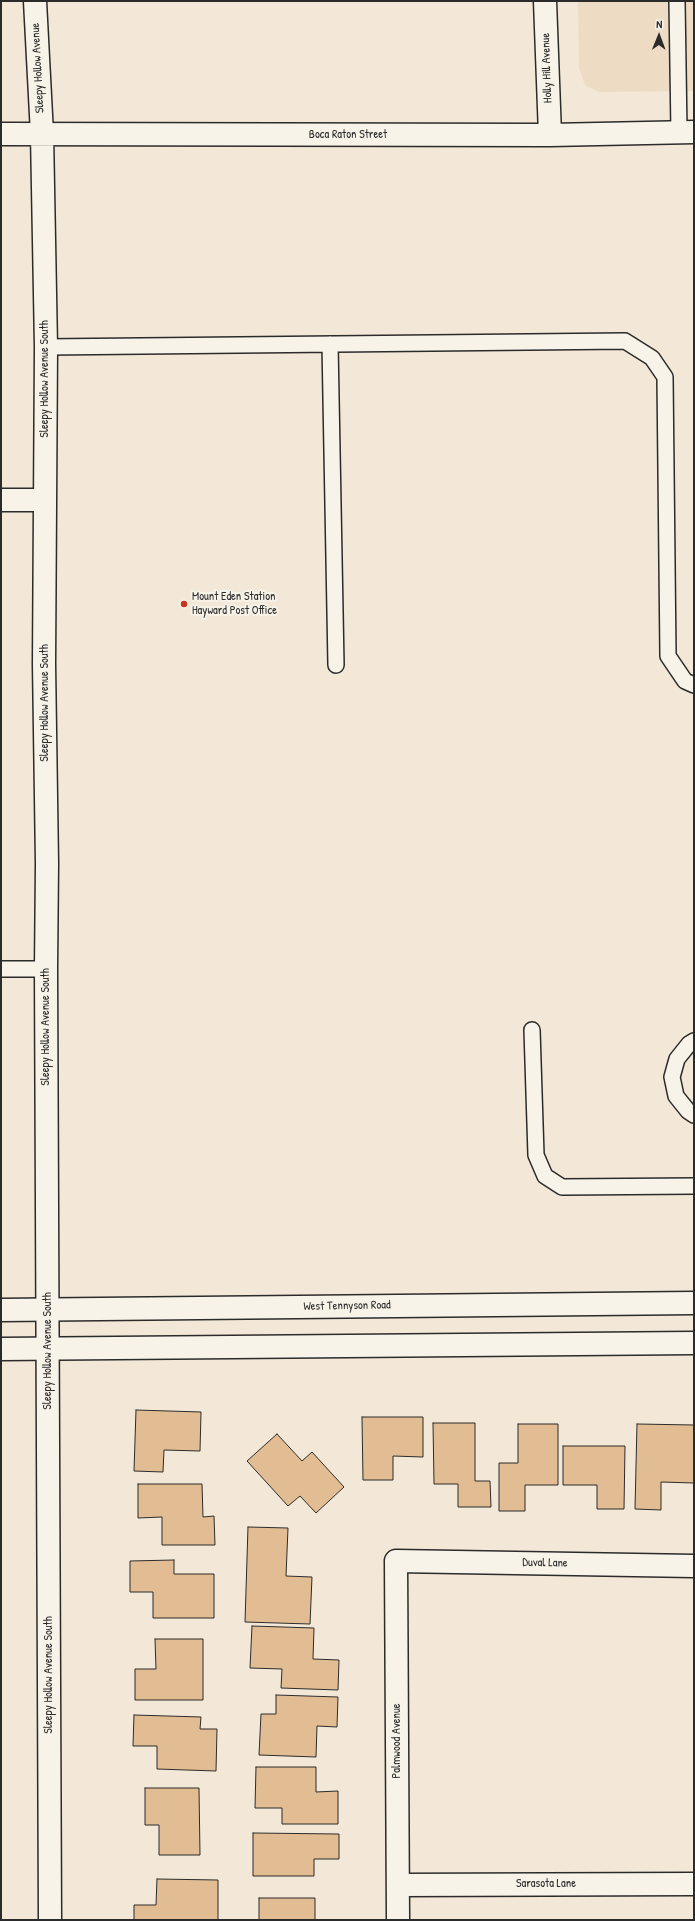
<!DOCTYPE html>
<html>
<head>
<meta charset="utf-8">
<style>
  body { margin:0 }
  #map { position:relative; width:695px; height:1921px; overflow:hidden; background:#f3e8d7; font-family:"Patrick Hand",sans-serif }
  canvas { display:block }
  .frame { position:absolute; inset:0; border:2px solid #2b2b2b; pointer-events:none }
  .north { position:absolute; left:639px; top:16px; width:40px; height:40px; -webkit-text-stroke:3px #f7f3e8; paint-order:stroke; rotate:1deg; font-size:11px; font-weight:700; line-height:16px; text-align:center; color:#2b2b2b }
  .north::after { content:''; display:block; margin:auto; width:14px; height:18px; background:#2b2b2b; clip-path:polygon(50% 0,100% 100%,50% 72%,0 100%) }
</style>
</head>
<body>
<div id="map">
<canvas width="695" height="1921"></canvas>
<div class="frame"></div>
<div class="north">N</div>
</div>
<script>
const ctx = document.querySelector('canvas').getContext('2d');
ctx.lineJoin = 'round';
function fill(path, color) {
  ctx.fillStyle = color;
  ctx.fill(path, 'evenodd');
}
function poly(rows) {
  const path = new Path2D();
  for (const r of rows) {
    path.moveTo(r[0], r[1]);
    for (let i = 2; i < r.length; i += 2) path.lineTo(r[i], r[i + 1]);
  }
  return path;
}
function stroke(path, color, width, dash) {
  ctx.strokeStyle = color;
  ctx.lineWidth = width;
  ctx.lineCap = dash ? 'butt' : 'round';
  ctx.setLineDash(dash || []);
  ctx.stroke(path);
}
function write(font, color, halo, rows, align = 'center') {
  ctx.font = font + ' "Patrick Hand",sans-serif';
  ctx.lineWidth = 4;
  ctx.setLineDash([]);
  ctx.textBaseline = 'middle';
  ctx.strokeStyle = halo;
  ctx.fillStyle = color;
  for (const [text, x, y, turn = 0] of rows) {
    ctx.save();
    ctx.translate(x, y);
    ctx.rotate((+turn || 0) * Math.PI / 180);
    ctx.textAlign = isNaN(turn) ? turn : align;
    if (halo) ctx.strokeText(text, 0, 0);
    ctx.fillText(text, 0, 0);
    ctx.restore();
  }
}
fill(poly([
  [578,1,694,1,694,91,599,92,585,85,579,68]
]), '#eedbc3');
const building = poly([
  [136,1410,201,1412,200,1451,164,1450,163,1472,134,1471,136,1410],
  [362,1417,423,1417,423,1457,393,1456,393,1480,363,1480,362,1417],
  [433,1423,475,1423,475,1481,490,1481,491,1507,458,1507,458,1484,434,1484,433,1423],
  [518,1424,558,1424,558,1485,525,1485,525,1511,499,1511,499,1463,518,1463,518,1424],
  [637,1424,694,1425,694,1483,661,1482,661,1510,635,1509,637,1424],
  [277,1434,302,1461,312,1452,344,1487,316,1513,300,1496,288,1506,247,1461,277,1434],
  [563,1446,625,1446,624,1509,597,1509,597,1485,563,1485,563,1446],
  [138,1484,202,1484,203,1517,214,1516,215,1545,162,1545,162,1517,138,1518,138,1484],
  [248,1527,288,1528,286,1576,312,1577,310,1624,245,1622,248,1527],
  [174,1560,174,1574,214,1574,214,1618,153,1618,153,1592,130,1592,130,1561,174,1560],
  [252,1626,314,1628,313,1659,339,1660,338,1690,281,1688,282,1669,250,1668,252,1626],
  [155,1639,203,1639,203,1700,135,1700,135,1669,156,1669,155,1639],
  [276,1695,338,1697,337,1727,317,1726,316,1757,259,1755,261,1714,276,1714,276,1695],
  [134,1715,201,1717,200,1729,217,1729,216,1771,157,1769,157,1746,133,1746,134,1715],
  [256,1767,316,1767,316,1792,338,1791,338,1824,282,1824,282,1808,255,1808,256,1767],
  [145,1788,199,1788,200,1855,159,1855,159,1825,145,1825,145,1788],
  [253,1833,339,1834,339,1859,314,1859,314,1876,253,1876,253,1833],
  [157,1879,218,1880,218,1920,134,1920,134,1905,156,1905,157,1879],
  [259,1898,315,1898,315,1920,259,1920,259,1898]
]);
fill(building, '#e2bd93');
stroke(building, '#2b2b2b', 1);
const service = poly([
  [677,1,679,132],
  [330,344,336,665],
  [46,347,625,341,652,358,665,377,668,656,685,681,694,685],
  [1,969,46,969],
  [532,1030,536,1155,545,1176,562,1187,694,1186],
  [694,1041,689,1044,677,1059,672,1077,676,1096,688,1111,694,1115]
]);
const minor = poly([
  [545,1,550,135],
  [1,134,550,135,694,132],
  [42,134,46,347,44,664,47,864,46,969,50,1920],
  [1,500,44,500],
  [398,1885,694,1884],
  [398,1920,396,1561,694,1566]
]);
const tertiary = poly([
  [35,1,42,134]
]);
const secondary = poly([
  [1,1310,694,1303],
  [1,1349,694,1343]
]);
stroke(service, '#2b2b2b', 18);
stroke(minor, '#2b2b2b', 25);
stroke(tertiary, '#2b2b2b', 25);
stroke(secondary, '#2b2b2b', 25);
stroke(service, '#f7f3e8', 15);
stroke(minor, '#f7f3e8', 22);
stroke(tertiary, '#f7f3e8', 22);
stroke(secondary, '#f7f3e8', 22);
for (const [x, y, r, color] of [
  [184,604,4,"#c8321e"]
]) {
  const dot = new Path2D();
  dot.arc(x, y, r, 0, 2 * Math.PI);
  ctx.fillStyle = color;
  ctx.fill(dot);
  stroke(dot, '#f7f3e8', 1.5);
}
write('12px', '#2b2b2b', '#f7f3e8', [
  ["Sleepy Hollow Avenue",38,68,-93],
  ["Holly Hill Avenue",547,68,-92],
  ["Boca Raton Street",348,135],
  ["Sleepy Hollow Avenue South",45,379,-90],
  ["Sleepy Hollow Avenue South",45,703,-90],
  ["Sleepy Hollow Avenue South",46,1027,-90],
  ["West Tennyson Road",347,1306,-1],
  ["Sleepy Hollow Avenue South",48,1351,-90],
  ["Duval Lane",545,1563,1],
  ["Sleepy Hollow Avenue South",49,1675,-90],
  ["Palmwood Avenue",397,1741,-90],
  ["Sarasota Lane",546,1884]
]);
write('12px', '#2b2b2b', '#f7f3e8', [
  ["Mount Eden Station",192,597],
  ["Hayward Post Office",192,611]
], 'left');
</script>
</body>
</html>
